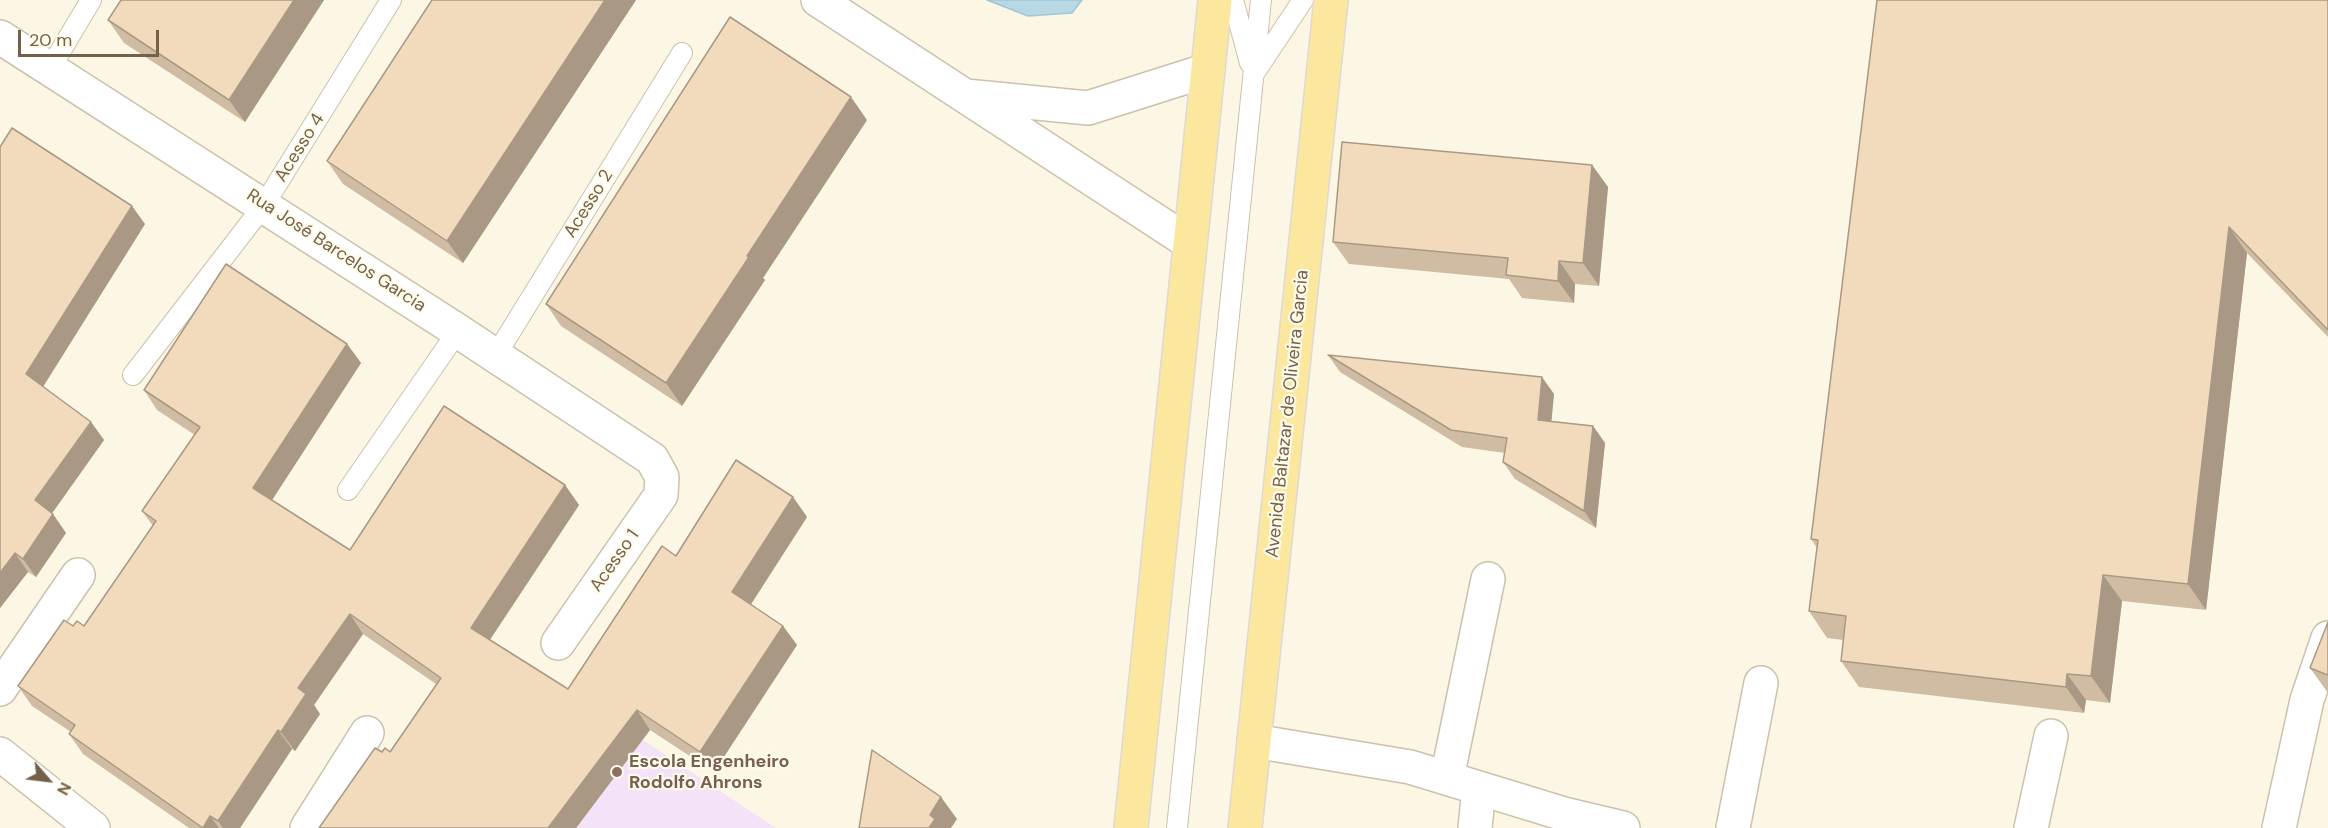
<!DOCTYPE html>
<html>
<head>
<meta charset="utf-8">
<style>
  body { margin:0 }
  #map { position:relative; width:2328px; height:828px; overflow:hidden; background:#fcf7e5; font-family:"DM Sans",sans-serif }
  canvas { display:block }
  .north { position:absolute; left:18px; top:750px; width:60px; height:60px; -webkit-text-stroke:4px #fffbeb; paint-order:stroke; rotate:118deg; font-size:16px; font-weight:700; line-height:24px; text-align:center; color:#75614a }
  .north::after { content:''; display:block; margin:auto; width:21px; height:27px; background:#75614a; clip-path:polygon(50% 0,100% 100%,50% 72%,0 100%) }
  .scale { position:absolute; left:18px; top:30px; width:141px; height:27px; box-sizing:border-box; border:3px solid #75614a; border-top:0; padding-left:8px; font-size:18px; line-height:21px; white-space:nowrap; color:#75614a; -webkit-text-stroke:4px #fffbeb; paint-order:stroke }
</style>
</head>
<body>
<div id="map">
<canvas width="2328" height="828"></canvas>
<div class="north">N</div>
<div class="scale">20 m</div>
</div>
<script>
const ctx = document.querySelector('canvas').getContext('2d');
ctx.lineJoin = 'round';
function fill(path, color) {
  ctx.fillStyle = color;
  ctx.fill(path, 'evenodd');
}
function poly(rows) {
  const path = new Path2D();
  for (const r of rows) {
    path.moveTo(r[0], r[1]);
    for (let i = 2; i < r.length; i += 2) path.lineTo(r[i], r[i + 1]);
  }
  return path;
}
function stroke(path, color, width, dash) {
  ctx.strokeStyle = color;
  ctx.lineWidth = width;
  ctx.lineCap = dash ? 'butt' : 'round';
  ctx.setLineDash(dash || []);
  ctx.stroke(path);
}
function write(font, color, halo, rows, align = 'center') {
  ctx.font = font + ' "DM Sans",sans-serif';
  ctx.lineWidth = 4.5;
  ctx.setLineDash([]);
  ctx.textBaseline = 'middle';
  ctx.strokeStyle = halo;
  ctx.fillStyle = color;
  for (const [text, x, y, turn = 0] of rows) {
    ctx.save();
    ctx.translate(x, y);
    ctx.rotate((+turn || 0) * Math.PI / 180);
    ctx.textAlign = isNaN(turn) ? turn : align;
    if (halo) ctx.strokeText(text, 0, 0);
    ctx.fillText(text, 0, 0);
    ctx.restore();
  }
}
fill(poly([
  [593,707,776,828,501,828]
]), '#f4e2f9');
const water = poly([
  [987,0,1082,0,1072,13,1028,16,987,0]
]);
fill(water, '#b9d8e6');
stroke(water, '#a0c6d8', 1.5);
const lane = poly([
  [1233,0,1250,63],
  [51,67,91,0],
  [1255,72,1303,0],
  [496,355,682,53],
  [133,375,264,205,391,0],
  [348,490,458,331],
  [1177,828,1261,0]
]);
const street = poly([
  [818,0,1190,243],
  [0,37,458,331,652,459,662,477,661,495,558,643],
  [966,96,1088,108,1208,70],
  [0,689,78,575],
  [1254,741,1410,767,1564,814,1623,828],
  [1447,778,1488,579],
  [307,828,367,733],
  [1475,828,1479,788],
  [1733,828,1761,683],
  [2031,828,2051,736],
  [2279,828,2307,700,2328,638]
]);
const secondary = poly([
  [0,754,93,828]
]);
const primary = poly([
  [1131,828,1215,0],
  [1245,828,1331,0]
]);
stroke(lane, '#cec0ab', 22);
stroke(street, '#cec0ab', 36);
stroke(secondary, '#d1c2a9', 36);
stroke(primary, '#ded9d4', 36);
stroke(lane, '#fff', 20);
stroke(street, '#fff', 33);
stroke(secondary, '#fff', 33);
stroke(primary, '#fbe89e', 33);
fill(poly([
  [121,0,324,0,245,122,124,43,108,20],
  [432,0,636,0,463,263,343,184,327,161],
  [2328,0,2328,337,2247,253,2206,610,2122,601,2110,703,2086,700,2084,713,1859,687,1841,661,1843,640,1827,638,1809,611,1817,548,1811,539],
  [867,120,763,278,765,280,682,406,561,326,546,304],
  [0,147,145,224,43,387,91,422,104,440,52,513,66,533,36,577,28,572,0,608],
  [1592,165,1608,187,1599,286,1575,284,1574,303,1522,298,1509,279,1349,264,1333,242],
  [226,264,347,344,361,363,271,500,350,550,444,406,565,485,579,505,490,640,568,689,662,546,676,556,736,460,793,497,807,517,751,604,783,626,797,645,714,772,650,730,576,828,319,828,375,748,382,752,385,748,390,752,436,684,363,634,314,705,320,714,295,751,292,749,240,828,189,828,83,754,69,734,71,732,32,706,18,686,64,620,73,626,77,621,84,626,153,526,142,511,195,435,157,410,144,390],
  [1328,355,1554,394,1551,421,1593,426,1605,443,1596,528,1515,479,1503,462,1505,453,1462,447,1340,372],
  [2328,622,2328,693,2310,668]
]), '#d0bca3');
fill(poly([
  [294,0,324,0,245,122,229,100],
  [605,0,636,0,463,263,447,241],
  [851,97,867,120,763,278,765,280,682,406,666,383,747,256],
  [1592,165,1608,187,1599,286,1583,263],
  [132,206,145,224,39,393,26,374],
  [2229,227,2247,253,2206,610,2188,584],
  [1559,261,1575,284,1574,303,1558,281],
  [347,344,361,363,267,508,253,488],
  [1542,377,1554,394,1550,437,1538,420],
  [91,422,104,440,48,519,35,500],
  [1593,426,1605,443,1596,528,1584,511],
  [565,485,579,505,485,647,471,628],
  [793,497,807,517,746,612,732,592],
  [53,514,66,533,36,577,23,559],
  [15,553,28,572,0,608,0,573],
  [2103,575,2122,601,2110,703,2091,676],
  [350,614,363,634,314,705,320,714,295,751,281,732,298,688],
  [783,626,797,645,714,772,700,752],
  [2067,674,2086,700,2084,713,2066,687],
  [637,710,650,730,576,828,548,828],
  [278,730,292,749,240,828,223,828,218,821],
  [941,797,957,819,951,828,929,828,930,815],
  [210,816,219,828,203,828]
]), '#a99984');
const building = poly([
  [121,0,294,0,229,100,108,20,121,0],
  [432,0,605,0,447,241,327,161,432,0],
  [1877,0,2328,0,2328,330,2229,227,2188,584,2103,575,2091,676,2067,674,2066,687,1841,661,1846,616,1809,611,1818,540,1811,539,1877,0],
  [730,17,851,97,747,256,749,257,666,383,546,304,730,17],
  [12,128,132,206,26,374,91,422,35,500,53,514,23,559,15,553,0,573,0,147,12,128],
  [1342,142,1592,165,1583,263,1559,261,1558,281,1506,275,1508,258,1333,242,1342,142],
  [226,264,347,344,253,488,350,550,444,406,565,485,471,628,568,689,662,546,676,556,736,460,793,497,732,592,783,626,700,752,637,710,548,828,319,828,375,748,382,752,385,748,390,752,441,678,350,614,298,688,306,694,281,732,278,730,218,821,210,816,203,828,69,734,75,725,18,686,64,620,73,626,77,621,84,626,156,521,142,511,200,427,144,390,226,264],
  [1328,355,1542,377,1538,420,1593,426,1584,511,1503,462,1507,438,1451,430,1328,355],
  [2328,622,2328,675,2310,668,2328,622],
  [872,750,941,797,930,815,935,819,929,828,859,828,872,750]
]);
fill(building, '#f2dbbd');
stroke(building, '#a99984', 1.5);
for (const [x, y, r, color] of [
  [617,772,6,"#8d6e63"]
]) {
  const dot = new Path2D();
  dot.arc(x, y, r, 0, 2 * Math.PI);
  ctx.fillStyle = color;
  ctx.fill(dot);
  stroke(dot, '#fffbeb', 2);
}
write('18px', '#75614a', '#fffbeb', [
  ["Acesso 4",300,148,-58],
  ["Acesso 2",589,204,-58],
  ["Rua José Barcelos Garcia",336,251,33],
  ["Avenida Baltazar de Oliveira Garcia",1288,414,-84],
  ["Acesso 1",615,561,-55]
]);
write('bold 18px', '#785e54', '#fffbeb', [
  ["Escola Engenheiro",629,762],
  ["Rodolfo Ahrons",629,783]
], 'left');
</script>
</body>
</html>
